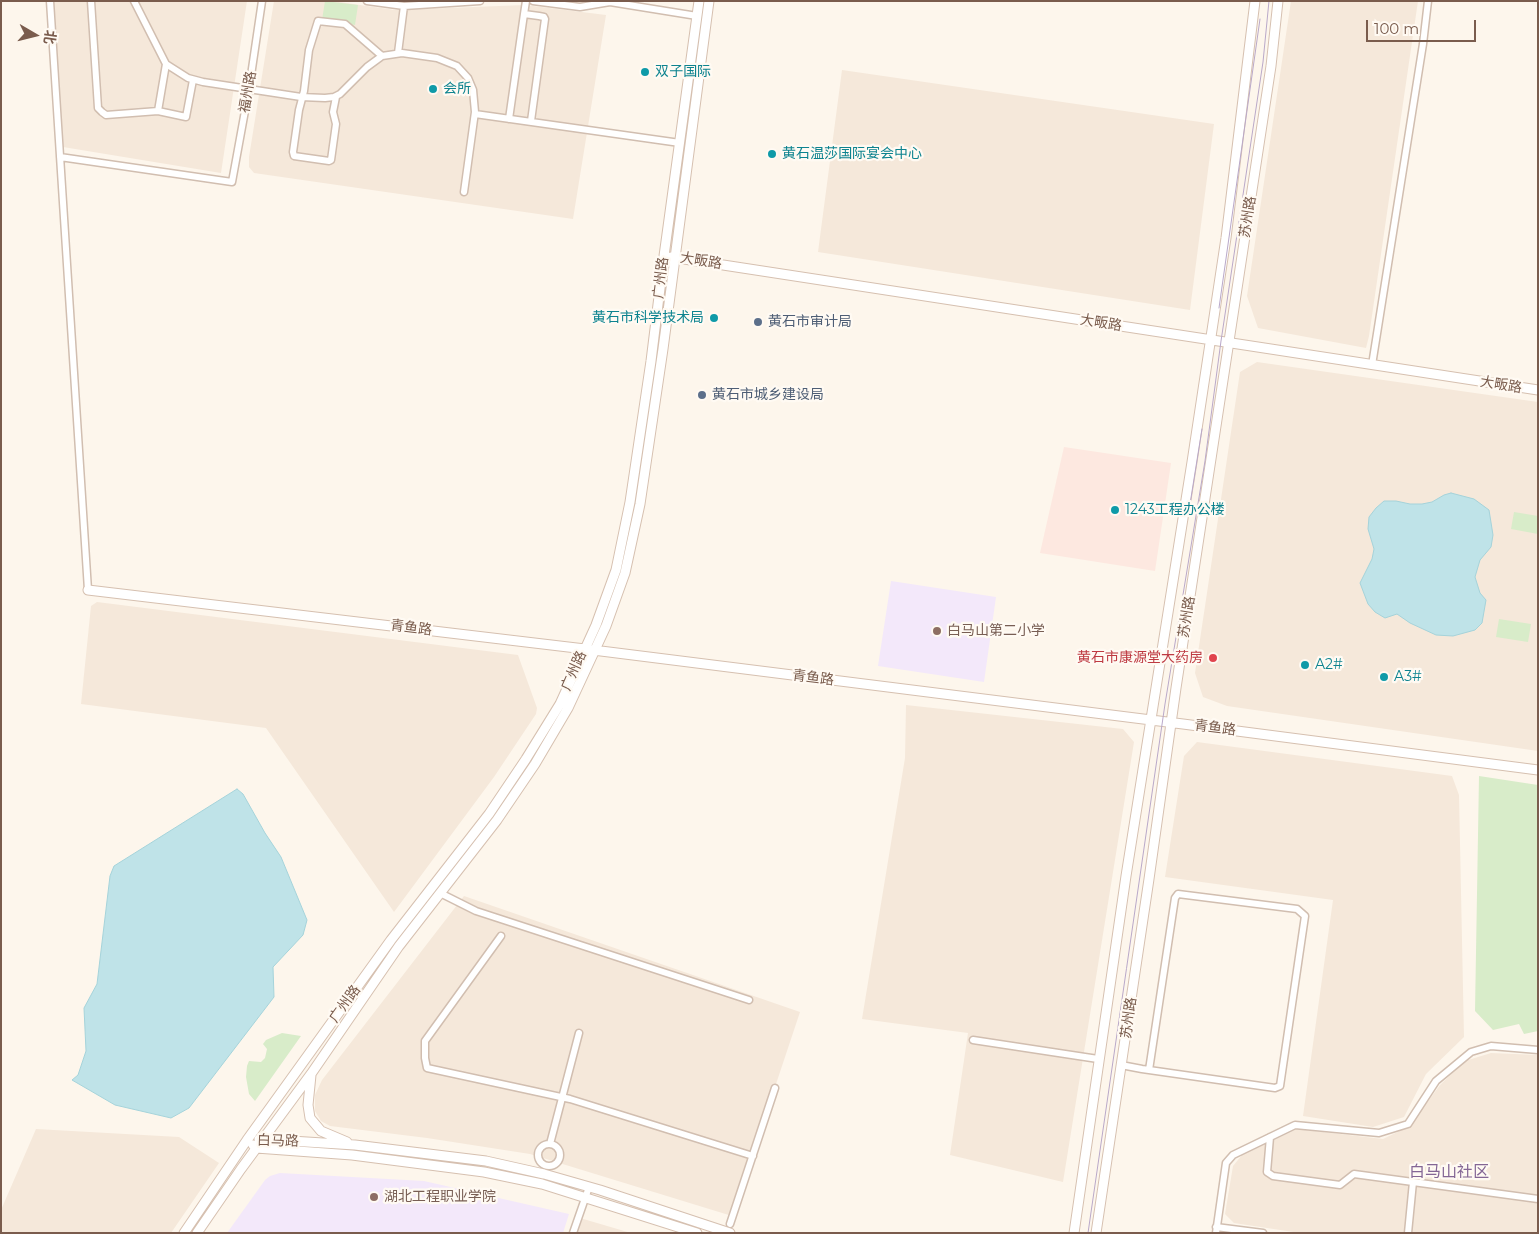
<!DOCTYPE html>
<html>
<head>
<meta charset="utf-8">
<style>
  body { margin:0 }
  #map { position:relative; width:1539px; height:1234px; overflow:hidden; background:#fdf6ec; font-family:Montserrat,"Noto Sans SC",sans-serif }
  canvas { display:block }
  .frame { position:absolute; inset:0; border:2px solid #7a5c4d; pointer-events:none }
  .north { position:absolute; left:10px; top:10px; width:50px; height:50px; -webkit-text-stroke:4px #fffaf3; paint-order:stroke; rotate:98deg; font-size:14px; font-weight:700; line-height:20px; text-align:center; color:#7a5c4d }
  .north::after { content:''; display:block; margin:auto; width:18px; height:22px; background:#7a5c4d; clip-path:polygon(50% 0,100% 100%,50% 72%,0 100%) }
  .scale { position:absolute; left:1366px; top:20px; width:110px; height:22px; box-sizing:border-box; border:2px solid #7a5c4d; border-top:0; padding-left:6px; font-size:15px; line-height:18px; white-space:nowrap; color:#7a5c4d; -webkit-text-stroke:4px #fffaf3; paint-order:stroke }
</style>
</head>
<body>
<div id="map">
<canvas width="1539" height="1234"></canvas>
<div class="frame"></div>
<div class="north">北</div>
<div class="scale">100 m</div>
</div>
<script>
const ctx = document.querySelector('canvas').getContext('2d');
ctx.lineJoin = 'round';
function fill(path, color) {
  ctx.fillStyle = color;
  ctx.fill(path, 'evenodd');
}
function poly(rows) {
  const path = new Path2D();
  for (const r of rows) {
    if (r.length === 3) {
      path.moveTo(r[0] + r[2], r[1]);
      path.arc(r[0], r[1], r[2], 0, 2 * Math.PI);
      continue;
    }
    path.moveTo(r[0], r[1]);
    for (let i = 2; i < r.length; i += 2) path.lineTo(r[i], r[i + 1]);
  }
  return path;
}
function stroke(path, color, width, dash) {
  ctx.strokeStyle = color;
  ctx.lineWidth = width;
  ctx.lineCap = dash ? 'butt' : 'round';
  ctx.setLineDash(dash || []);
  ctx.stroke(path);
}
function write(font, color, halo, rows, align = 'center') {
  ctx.font = font + ' Montserrat,"Noto Sans SC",sans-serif';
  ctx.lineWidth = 4.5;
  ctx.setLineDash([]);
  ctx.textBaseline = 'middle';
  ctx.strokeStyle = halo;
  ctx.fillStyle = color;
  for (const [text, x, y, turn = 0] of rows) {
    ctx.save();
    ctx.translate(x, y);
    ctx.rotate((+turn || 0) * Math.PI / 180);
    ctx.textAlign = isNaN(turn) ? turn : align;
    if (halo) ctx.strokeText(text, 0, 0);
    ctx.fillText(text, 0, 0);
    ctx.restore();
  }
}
fill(poly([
  [53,1,247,1,221,173,63,147],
  [274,1,332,1,395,10,525,5,606,15,573,219,254,173,249,167,249,157],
  [1291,1,1418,1,1369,336,1366,348,1258,328,1247,296],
  [842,70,1214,124,1190,310,818,252],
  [1257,362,1538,402,1538,751,1227,706,1203,697,1195,673,1240,372],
  [97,602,518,655,537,708,536,714,494,777,394,912,266,728,81,704,91,606],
  [906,705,1123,729,1134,742,1063,1182,950,1155,968,1033,862,1019,905,758],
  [1197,742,1452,776,1459,795,1464,1037,1426,1074,1404,1117,1373,1127,1303,1116,1333,900,1165,877,1184,756],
  [464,896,800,1012,732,1216,530,1154,427,1138,330,1126,321,1121,315,1111,315,1095,322,1080],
  [1491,1053,1538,1055,1538,1233,1300,1233,1234,1223,1225,1214,1233,1166,1242,1155,1297,1129,1383,1139,1410,1126,1440,1085,1465,1061],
  [36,1129,179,1137,219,1163,171,1233,1,1233,1,1210],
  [580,1218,631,1233,575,1233]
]), '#f5e8da');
fill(poly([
  [1064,447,1171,463,1155,571,1040,553]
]), '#fde8e0');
fill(poly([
  [891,581,996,597,984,682,878,666],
  [280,1173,424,1181,569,1214,563,1233,227,1233,265,1180,270,1176]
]), '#f3e8fa');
fill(poly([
  [325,1,358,5,355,25,322,20],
  [1514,512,1538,516,1538,534,1511,529],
  [1499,619,1531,624,1528,642,1496,637],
  [1479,776,1538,785,1538,1031,1524,1034,1519,1024,1493,1030,1475,1011],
  [282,1033,301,1036,255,1101,249,1094,246,1077,247,1066,249,1061,261,1062,265,1058,267,1049,263,1044,266,1040]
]), '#d8ecc9');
const water = poly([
  [1451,493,1474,499,1489,510,1493,535,1491,547,1480,560,1475,577,1480,593,1486,600,1482,623,1475,630,1453,636,1436,635,1410,623,1397,614,1385,618,1375,612,1368,604,1360,583,1372,559,1374,549,1368,529,1369,517,1376,508,1384,501,1396,501,1410,504,1422,504,1432,502,1444,495,1451,493],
  [237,789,243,794,265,833,281,857,307,920,303,935,273,967,274,997,189,1108,171,1118,115,1105,72,1080,78,1075,86,1051,84,1008,97,984,110,876,114,866,237,789]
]);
fill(water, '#bfe3e8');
stroke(water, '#a5d3da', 1);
const street = poly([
  [50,1,88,590],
  [91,1,98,108,102,112,106,115,158,111,166,64],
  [134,1,166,64,188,78,203,82,301,97,325,98,334,97,340,94,367,67,382,56,402,53,437,58,457,66,468,78,473,90,475,112,464,192],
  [367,1,404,6],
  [533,1,580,7,610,2,697,16],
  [524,14,526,1],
  [398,53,404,6,480,1],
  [336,97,333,112,336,124,331,160,329,161,294,156,293,152,299,110,304,91,309,50,318,21,345,24,382,56],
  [158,111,186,117,193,80],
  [475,114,680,143],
  [509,119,524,14,539,16,544,17,545,19,531,121],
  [60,157,232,182,249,89,262,1],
  [1372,365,1423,44,1428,1],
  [440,893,476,911,749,1000],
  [501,936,425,1041,425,1058,427,1068,570,1099,753,1156],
  [973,1040,1098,1059],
  [1121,1065,1142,1069,1275,1088,1280,1086,1305,916,1297,909,1178,894,1175,898,1149,1070],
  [1270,1137,1267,1172,1273,1176,1340,1185,1354,1174,1538,1199],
  [550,1144,579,1033],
  [549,1155,11],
  [730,1224,775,1088],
  [1216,1227,1263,1233],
  [573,1233,589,1187],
  [1216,1233,1226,1163,1233,1155,1295,1125,1379,1133,1408,1124,1436,1081,1471,1052,1491,1046,1538,1050],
  [1408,1233,1413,1182]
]);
const secondary = poly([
  [671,257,1538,390],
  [88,590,585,649,1183,724,1538,770],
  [311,1075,308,1105,310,1118,321,1131,347,1142],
  [259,1139,355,1145,486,1161,544,1174,600,1190,730,1233],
  [253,1145,256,1148,352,1155,484,1172,542,1184,697,1233],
  [184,1233,247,1140,391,940,489,814,526,759,560,704,596,625,616,570,630,502,651,361,664,256,699,1],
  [197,1233,241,1169,311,1074,399,946,497,820,535,764,568,708,606,626,625,573,640,504,663,349,709,1],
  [1074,1233,1126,876,1192,462,1226,238,1255,1],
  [1096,1233,1149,879,1176,688,1271,66,1278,1]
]);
stroke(street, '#d1beb0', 9);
stroke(secondary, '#d6c0b0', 11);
stroke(street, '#fff', 6);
stroke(secondary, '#fff', 9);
stroke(poly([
  [1219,308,1260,19],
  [1190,504,1202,429],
  [1088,1233,1165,704,1205,461,1221,341,1263,62,1269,1]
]), '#b9a8c9', 1);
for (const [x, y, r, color] of [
  [645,72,5,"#0f9aa8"],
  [433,89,5,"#0f9aa8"],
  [772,154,5,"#0f9aa8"],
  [714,318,5,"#0f9aa8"],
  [758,322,5,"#5c6f8a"],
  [702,395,5,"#5c6f8a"],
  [1115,510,5,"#0f9aa8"],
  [937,631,5,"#8d6e63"],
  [1213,658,5,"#e0444e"],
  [1305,665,5,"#0f9aa8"],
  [1384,677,5,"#0f9aa8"],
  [374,1197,5,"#8d6e63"]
]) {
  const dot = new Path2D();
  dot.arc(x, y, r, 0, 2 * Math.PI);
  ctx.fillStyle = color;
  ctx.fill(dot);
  stroke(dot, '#fffaf3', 2);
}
write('14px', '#0d838f', '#fffaf3', [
  ["双子国际",655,72],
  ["会所",443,89],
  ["黄石温莎国际宴会中心",782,154],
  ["黄石市科学技术局",704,318,"right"],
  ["1243工程办公楼",1125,510],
  ["A2#",1315,665],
  ["A3#",1394,677]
], 'left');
write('14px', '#7a5c4d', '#fffaf3', [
  ["福州路",248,92,-80],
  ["苏州路",1248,217,-81],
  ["大畈路",701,261,9],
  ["广州路",661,278,-83],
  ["大畈路",1101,323,9],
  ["大畈路",1501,385,9],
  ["苏州路",1187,617,-81],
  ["青鱼路",411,628,7],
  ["广州路",574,671,-66],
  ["青鱼路",813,678,7],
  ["青鱼路",1215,728,7],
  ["广州路",345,1004,-54],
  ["苏州路",1129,1018,-82],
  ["白马路",278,1141,2]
]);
write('14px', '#4e5e75', '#fffaf3', [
  ["黄石市审计局",768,322],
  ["黄石市城乡建设局",712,395]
], 'left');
write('14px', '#785e54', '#fffaf3', [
  ["白马山第二小学",947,631],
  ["湖北工程职业学院",384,1197]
], 'left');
write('14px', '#be3a42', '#fffaf3', [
  ["黄石市康源堂大药房",1203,658]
], 'right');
write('16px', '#846695', '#fffaf3', [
  ["白马山社区",1449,1172]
]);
</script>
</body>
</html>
